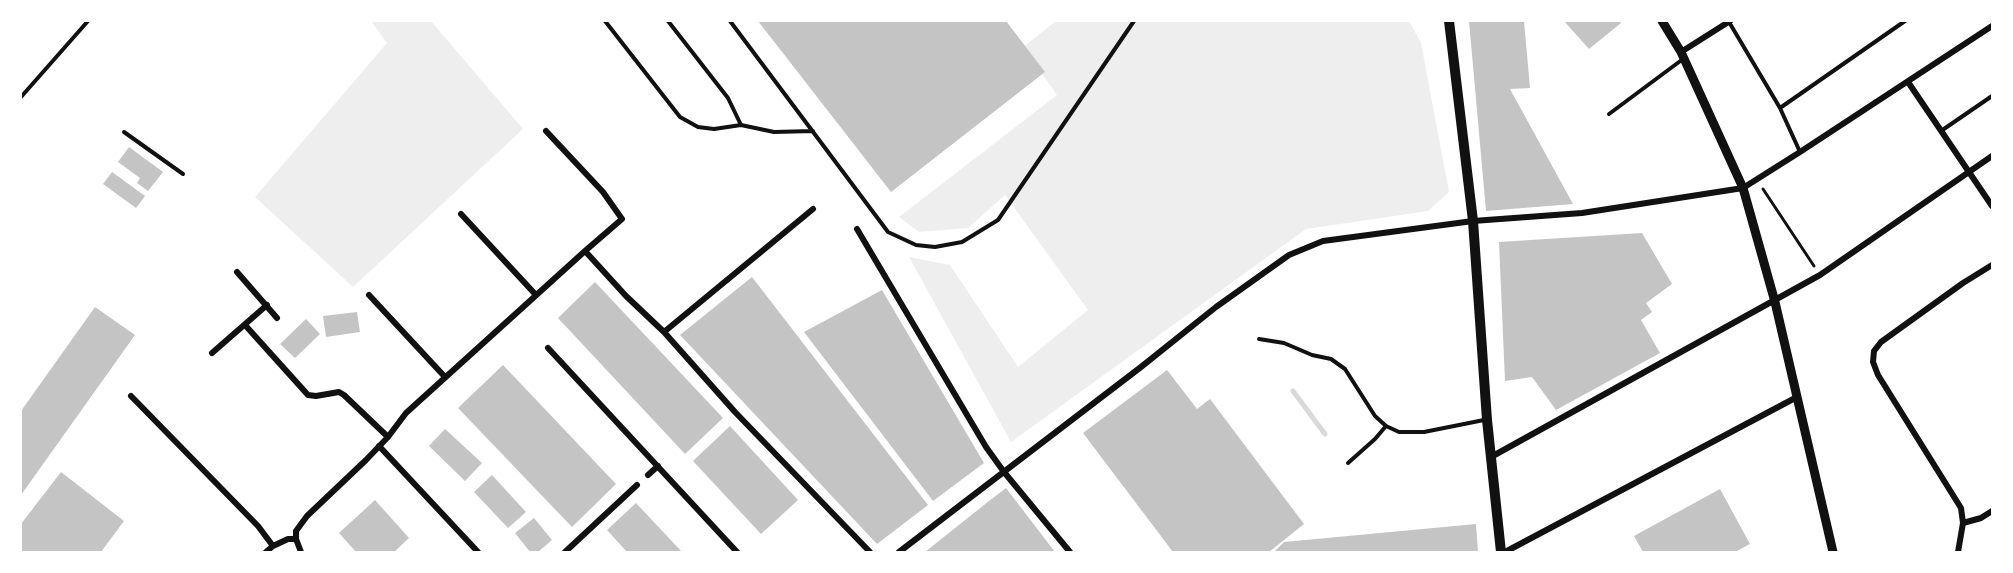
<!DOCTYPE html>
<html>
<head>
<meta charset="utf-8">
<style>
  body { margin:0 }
  #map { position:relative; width:2013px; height:573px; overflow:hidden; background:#fff; font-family:"PT Sans",sans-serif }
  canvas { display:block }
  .frame { position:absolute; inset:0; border:22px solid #fff; pointer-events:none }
</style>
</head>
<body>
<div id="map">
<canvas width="2013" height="573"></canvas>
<div class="frame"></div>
</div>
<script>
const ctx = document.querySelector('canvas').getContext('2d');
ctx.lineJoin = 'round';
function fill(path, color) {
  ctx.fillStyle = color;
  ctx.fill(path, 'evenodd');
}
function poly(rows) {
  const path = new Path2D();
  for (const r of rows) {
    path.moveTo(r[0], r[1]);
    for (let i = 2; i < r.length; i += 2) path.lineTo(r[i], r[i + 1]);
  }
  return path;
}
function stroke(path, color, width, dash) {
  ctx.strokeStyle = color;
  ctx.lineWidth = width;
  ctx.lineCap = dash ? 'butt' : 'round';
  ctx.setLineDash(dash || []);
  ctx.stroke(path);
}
fill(poly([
  [371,21,431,21,523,129,353,287,255,197,387,43],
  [1056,21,1409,21,1421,43,1449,192,1428,211,1306,229,1011,442,909,257,950,265,1018,367,1088,310,1005,195,968,228,919,232,899,217,1057,95,1023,47]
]), '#eee');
stroke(poly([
  [1293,391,1325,434]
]), '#d9d9d9', 5);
fill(poly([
  [758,21,1006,21,1045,72,891,192],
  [1469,21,1524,21,1530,88,1510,89,1573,204,1486,211],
  [1564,21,1620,21,1621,23,1589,49],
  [129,147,163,172,148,191,137,183,140,178,118,162],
  [112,172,145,196,136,208,103,184],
  [1642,233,1672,284,1646,303,1652,312,1641,320,1660,353,1556,410,1532,377,1505,381,1499,242],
  [752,277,928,505,877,544,680,335],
  [595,282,723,418,685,454,558,318],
  [882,290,984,463,933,501,804,332],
  [95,307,135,335,21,495,21,411],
  [357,312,360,332,326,337,323,316],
  [306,319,320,334,295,358,280,344],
  [503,365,616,484,572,527,458,408],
  [1167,370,1197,409,1210,399,1304,524,1269,552,1173,552,1083,433],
  [730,426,798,500,761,534,693,461],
  [445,429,482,463,465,481,429,446],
  [61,472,124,521,101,552,21,552,21,524],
  [492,475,526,512,508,528,474,492],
  [1006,488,1055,552,925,552,989,501],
  [1720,489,1750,544,1735,552,1643,552,1634,536],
  [375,500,409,538,394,552,356,552,339,533],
  [636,503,682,552,627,552,607,530],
  [534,518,552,540,538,552,530,552,515,533],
  [1476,524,1478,552,1274,552,1284,542]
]), '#c4c4c4');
stroke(poly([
  [1763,189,1814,266]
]), '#111', 3);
stroke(poly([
  [605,21,680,117,698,127,714,129,741,125,774,132,813,131],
  [668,21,728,98,741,125],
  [730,21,888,232,916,245,935,247,962,242,998,220,1134,21],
  [1729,22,1780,108,1800,152],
  [21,97,88,21],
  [1780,108,1905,21],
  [1609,114,1683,59],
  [1941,131,1992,96],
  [124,132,183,174],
  [1259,339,1284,343,1312,355,1331,359,1345,369,1375,416,1386,426,1399,432,1424,432,1484,420],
  [1348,463,1375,439,1386,426]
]), '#111', 4);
stroke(poly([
  [1681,52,1730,21],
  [1908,82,1992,206],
  [461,214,536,295],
  [857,229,986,447,1004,472,1070,552],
  [585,251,626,296,664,332,735,412,870,552],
  [237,272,277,318],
  [369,295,445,377],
  [245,325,308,395,316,396,339,392,344,395,388,437],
  [664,332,813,209],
  [548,348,737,552],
  [212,353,267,305],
  [131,396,258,526,273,546],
  [379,446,478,552],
  [1491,457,1820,275,1992,156],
  [648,475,658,466],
  [1963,523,1981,518,1992,511],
  [266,552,273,546,288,539,296,539],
  [301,552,296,539,296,531,307,516,366,460,388,437,406,413,585,251,622,219,603,192,546,131],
  [565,552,637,485],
  [899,552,1141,367,1216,307,1289,255,1323,241,1473,221,1582,213,1743,188,1800,152,1992,26],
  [1505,552,1797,397],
  [1958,552,1963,523,1961,508,1878,375,1873,362,1874,351,1881,342,1963,283,1992,265]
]), '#111', 6);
stroke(poly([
  [1662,21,1681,52,1743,188,1775,302,1833,552]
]), '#111', 9);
stroke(poly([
  [1449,21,1473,221,1487,420,1501,552]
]), '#111', 10);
</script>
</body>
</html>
